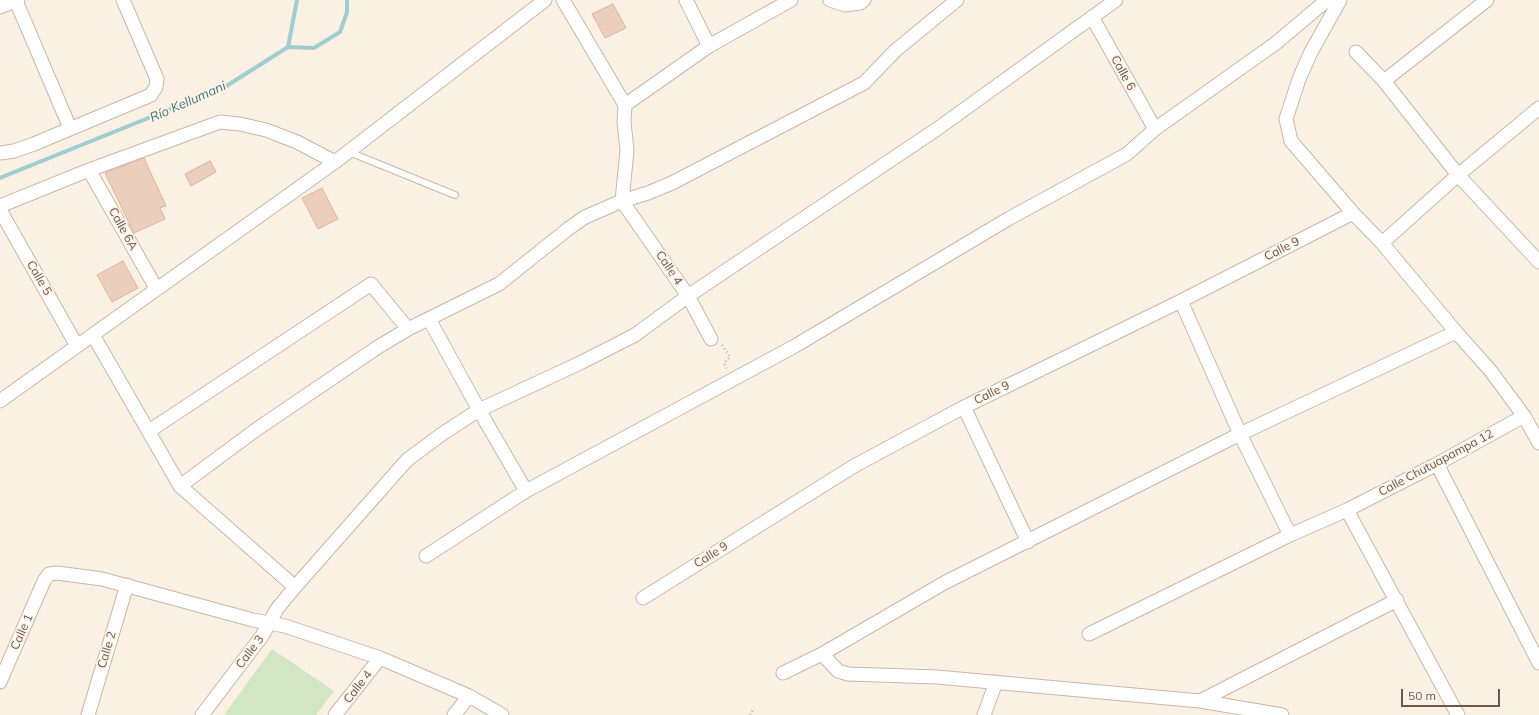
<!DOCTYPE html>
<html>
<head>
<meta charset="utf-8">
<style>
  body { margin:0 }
  #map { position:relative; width:1539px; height:715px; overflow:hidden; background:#faf0e3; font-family:Mulish,sans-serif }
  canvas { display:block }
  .scale { position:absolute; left:1401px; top:689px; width:99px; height:18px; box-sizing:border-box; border:2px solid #6f574c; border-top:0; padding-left:5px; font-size:12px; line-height:14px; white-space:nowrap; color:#6f574c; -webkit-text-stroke:3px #fdf4e9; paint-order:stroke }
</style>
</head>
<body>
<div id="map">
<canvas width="1539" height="715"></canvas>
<div class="scale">50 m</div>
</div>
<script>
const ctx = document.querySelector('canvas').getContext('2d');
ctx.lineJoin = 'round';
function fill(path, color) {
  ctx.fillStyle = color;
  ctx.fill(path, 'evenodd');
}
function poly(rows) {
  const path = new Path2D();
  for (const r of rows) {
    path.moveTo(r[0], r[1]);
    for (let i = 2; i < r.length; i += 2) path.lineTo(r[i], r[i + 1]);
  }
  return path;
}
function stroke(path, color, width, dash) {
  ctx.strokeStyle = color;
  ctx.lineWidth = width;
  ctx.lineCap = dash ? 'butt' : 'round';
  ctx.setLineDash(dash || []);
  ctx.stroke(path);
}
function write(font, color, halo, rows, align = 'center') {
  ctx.font = font + ' Mulish,sans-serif';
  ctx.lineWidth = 3.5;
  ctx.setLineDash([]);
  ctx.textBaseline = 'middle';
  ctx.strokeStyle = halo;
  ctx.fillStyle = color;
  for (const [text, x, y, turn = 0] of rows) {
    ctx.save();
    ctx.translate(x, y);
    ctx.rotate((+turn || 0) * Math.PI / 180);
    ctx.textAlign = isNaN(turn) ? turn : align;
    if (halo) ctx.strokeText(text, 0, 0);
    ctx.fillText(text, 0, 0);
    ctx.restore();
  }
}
fill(poly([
  [272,649,334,691,316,715,224,715]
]), '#d3e6c3');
stroke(poly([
  [288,47,297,0],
  [0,178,178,106,217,92,288,47,314,48,340,32,347,12,347,0]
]), '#a1ccd2', 4);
const building = poly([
  [613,4,626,28,605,38,592,14,613,4],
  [144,158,166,206,160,208,165,219,134,233,105,173,144,158],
  [210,161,216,172,191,186,185,174,210,161],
  [322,188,338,219,318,229,302,198,322,188],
  [123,261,138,288,112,302,97,275,123,261]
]);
fill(building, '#eccebd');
stroke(building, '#ddb49f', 1);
const service = poly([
  [349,152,455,195]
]);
const minor = poly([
  [563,0,625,105,624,122,627,150,622,201,688,296,711,339],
  [686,0,709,46],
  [830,0,845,5,860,3,864,0],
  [1340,0,1311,52,1299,79,1286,119,1291,141,1353,213,1382,243,1456,332,1490,370,1524,416,1539,443],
  [16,1,70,128],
  [0,7,18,0],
  [1092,17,1155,129],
  [1356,52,1384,81,1458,175,1539,262],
  [1384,81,1487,0],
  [625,105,709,46,791,0],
  [0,153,14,151,34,144,151,95,156,87,157,79,123,0],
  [89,170,156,288],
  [0,206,89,170,220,122,240,124,266,130,297,142,335,162],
  [0,210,77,346],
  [1382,243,1458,175,1539,108],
  [1181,301,1240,434,1290,535],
  [429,319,479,410,526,491],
  [93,335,180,486,295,587],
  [0,401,335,162,545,0],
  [964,407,1028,542],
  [149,431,371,284,408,329],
  [1437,464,1539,663],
  [180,486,257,429,378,347,408,329,499,284,568,229,585,217,622,201,648,193,672,183,864,83,896,50,957,0],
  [1347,510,1458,715],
  [426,556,526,491,795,346,1008,219,1127,154,1155,129,1276,43,1327,0],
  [643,598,854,466,964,407,1181,301,1353,213],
  [1089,634,1290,535,1347,510,1437,464,1524,416],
  [822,654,838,671,848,674,937,677,1200,701,1282,715],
  [783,673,822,654,944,583,1240,434,1456,332],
  [0,682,44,581,49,574,57,573,102,579,253,620,285,626,380,658,469,696,502,715],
  [1200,701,1397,600],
  [88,715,127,585],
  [202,715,262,636,277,609,295,587,407,460,442,434,479,410,580,363,635,335,688,296,937,129,1116,0],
  [335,715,380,658],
  [454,715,469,696],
  [984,715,996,682]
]);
stroke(service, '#c9b7ab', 8);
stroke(minor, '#c9b7ab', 15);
stroke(poly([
  [722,345,730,357,724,363,727,370],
  [750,715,754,708]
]), '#d1b1a1', 2.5, [1, 3]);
stroke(service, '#fff', 6);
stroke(minor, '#fff', 13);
write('12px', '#6f574c', '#fdf4e9', [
  ["Calle 6",1123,73,61],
  ["Calle 6A",123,229,61],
  ["Calle 9",1282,249,-27],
  ["Calle 4",669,268,56],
  ["Calle 5",39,278,60],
  ["Calle 9",992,393,-26],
  ["Calle Chutuapampa 12",1436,463,-28],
  ["Calle 9",711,555,-32],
  ["Calle 1",22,632,-66],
  ["Calle 2",107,650,-73],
  ["Calle 3",250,652,-53],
  ["Calle 4",358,687,-52]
]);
write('italic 13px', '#44737a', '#fdf4e9', [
  ["Río Kellumani",188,102,-24]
]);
</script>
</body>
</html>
